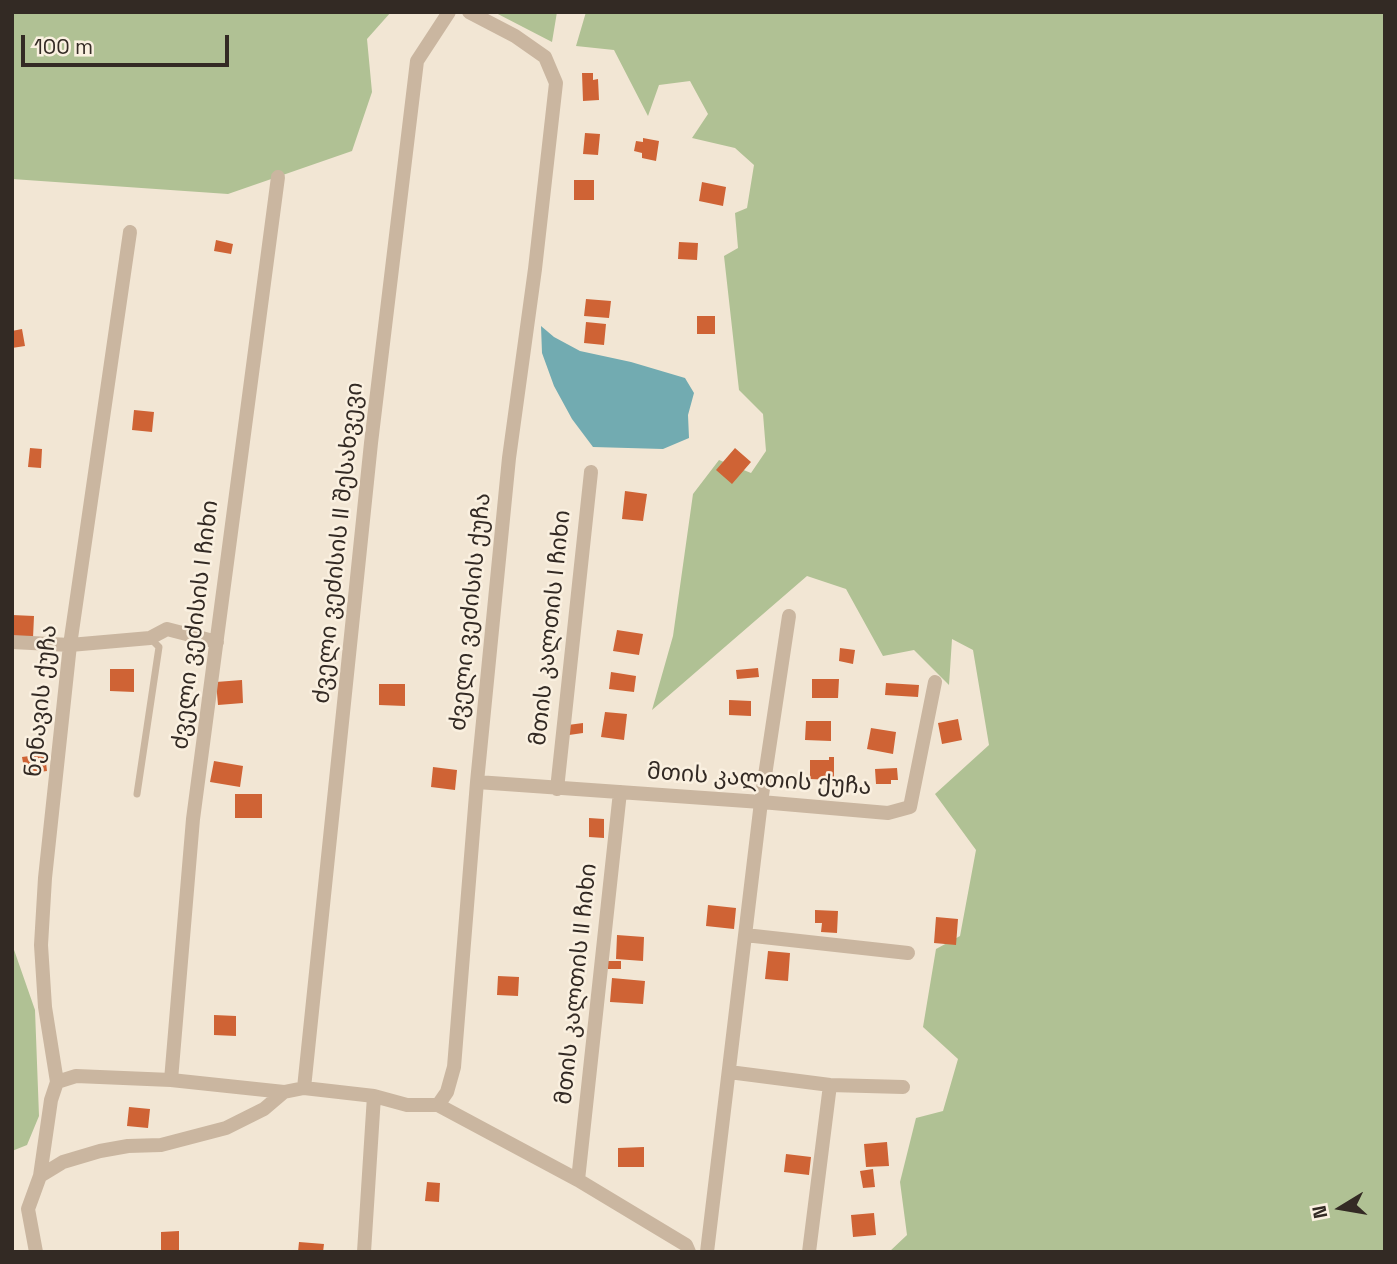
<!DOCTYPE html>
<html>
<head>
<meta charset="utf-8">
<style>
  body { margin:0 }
  #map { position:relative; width:1397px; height:1264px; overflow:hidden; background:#f2e6d4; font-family:"Space Grotesk",sans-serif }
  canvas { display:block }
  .frame { position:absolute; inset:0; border:14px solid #332a24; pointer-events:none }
  .north { position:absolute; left:1306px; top:1173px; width:70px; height:70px; -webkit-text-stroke:5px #faf0e0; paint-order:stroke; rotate:259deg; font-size:19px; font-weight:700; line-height:28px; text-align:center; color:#332a24 }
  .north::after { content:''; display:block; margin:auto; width:24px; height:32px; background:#332a24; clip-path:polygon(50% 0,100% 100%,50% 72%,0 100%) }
  .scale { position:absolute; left:21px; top:35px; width:208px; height:32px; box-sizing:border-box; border:4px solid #332a24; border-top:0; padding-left:9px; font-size:21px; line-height:24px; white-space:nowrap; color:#332a24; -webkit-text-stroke:5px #faf0e0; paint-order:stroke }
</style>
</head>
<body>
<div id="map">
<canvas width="1397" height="1264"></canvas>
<div class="frame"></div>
<div class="north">N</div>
<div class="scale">100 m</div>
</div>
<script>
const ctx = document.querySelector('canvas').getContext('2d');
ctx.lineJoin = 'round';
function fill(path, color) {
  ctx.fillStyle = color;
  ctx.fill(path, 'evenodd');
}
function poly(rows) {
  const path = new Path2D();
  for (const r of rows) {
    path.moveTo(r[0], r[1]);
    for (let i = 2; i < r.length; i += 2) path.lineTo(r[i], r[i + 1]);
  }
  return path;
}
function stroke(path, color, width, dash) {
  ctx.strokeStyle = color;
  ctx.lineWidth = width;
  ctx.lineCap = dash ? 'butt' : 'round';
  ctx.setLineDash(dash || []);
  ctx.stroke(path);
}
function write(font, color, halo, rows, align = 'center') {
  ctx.font = font + ' "Space Grotesk","Noto Sans Georgian",sans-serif';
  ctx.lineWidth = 5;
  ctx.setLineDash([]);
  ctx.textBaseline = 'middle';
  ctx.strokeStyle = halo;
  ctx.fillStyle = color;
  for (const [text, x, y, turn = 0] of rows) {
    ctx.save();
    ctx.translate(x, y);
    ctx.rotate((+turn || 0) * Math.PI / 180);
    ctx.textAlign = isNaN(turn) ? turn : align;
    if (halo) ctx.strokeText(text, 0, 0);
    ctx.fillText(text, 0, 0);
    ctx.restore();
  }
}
fill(poly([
  [12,12,391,12,367,39,372,92,352,151,228,194,12,179],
  [494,12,557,12,552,42],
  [586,12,1385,12,1385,1252,889,1252,907,1235,900,1182,916,1118,943,1111,958,1059,923,1027,936,949,960,936,976,850,935,794,989,745,973,650,952,639,949,685,914,650,883,656,846,589,807,576,652,710,673,636,693,494,719,460,751,473,766,451,763,414,739,390,724,256,738,248,735,213,747,208,754,165,735,148,692,138,708,114,690,81,659,85,648,116,614,50,576,46],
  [12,944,35,1010,39,1116,27,1145,12,1151]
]), '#b0c194');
fill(poly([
  [541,326,554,337,580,351,631,362,685,378,694,393,688,415,689,438,663,449,593,447,572,419,554,386,542,353]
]), '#72abb1');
fill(poly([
  [582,73,593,73,593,80,598,79,599,100,583,101],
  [585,133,600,134,598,155,583,154],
  [643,138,659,141,656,161,642,158,642,153,634,151,636,141,643,142],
  [574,180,594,180,594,200,574,200],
  [702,182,726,187,723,206,699,201],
  [216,240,233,244,231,254,214,251],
  [679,242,698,243,697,260,678,259],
  [586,299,611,301,609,318,584,316],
  [697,316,715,316,715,334,697,334],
  [586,322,606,324,604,345,584,343],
  [22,329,25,346,12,348,12,331],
  [134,410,154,412,152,432,132,430],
  [30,448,42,449,41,468,28,467],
  [735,448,751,462,732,484,716,470],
  [625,491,647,494,643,521,622,519],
  [12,615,34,616,33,638,12,637],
  [617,630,643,634,639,655,613,651],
  [840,648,855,650,853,664,839,661],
  [758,668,759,677,737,679,736,670],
  [110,669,134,669,134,692,110,691],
  [611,672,636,676,634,692,609,689],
  [812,679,839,679,838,698,812,698],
  [242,680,243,703,218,705,216,682],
  [886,683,919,685,918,697,885,695],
  [379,684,405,684,405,706,379,705],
  [729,700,751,701,751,716,729,715],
  [605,712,627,714,624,740,601,737],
  [958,719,962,740,942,744,938,723],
  [806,721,831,721,831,741,805,740],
  [583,723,583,733,569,735,568,725],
  [871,728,896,732,893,754,867,749],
  [45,754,47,771,25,774,22,757],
  [829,757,834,757,834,780,810,779,810,760,829,760],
  [214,761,243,766,240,787,210,782],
  [433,767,457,770,455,790,431,787],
  [897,768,898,780,891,780,891,784,876,784,875,769],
  [235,794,262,794,262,818,235,818],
  [589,818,604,819,604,838,589,837],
  [708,905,736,908,734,929,706,926],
  [815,910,838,911,837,933,821,932,822,923,815,923],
  [936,917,958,919,956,945,934,943],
  [617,935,644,937,643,961,616,959],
  [768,951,790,953,788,981,765,979],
  [608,961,621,961,621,969,608,969],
  [498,976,519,977,518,996,497,995],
  [612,978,645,981,643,1004,610,1002],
  [214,1015,236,1016,236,1036,214,1035],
  [129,1107,150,1109,148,1128,127,1126],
  [887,1142,889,1166,866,1167,864,1144],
  [644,1147,644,1167,618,1167,618,1148],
  [786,1154,811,1157,809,1175,784,1172],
  [873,1169,875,1187,863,1188,860,1171],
  [427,1182,440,1183,439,1202,425,1201],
  [874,1213,876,1235,853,1237,851,1215],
  [179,1231,179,1252,161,1252,161,1232],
  [299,1242,324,1244,323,1252,298,1252]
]), '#cf6335');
stroke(poly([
  [137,794,159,647,150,638]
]), '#cab6a0', 7);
stroke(poly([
  [12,642,70,645,150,638,167,629,217,642],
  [477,782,761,802,888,813,910,807,935,682],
  [557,789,591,472],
  [745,935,908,953],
  [729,1072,830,1085,903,1087],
  [171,1080,193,819,278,177],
  [57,1082,76,1076,171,1080,284,1092,304,1088,374,1096,407,1105,438,1105,447,1092,454,1067,477,782,509,458,535,269,556,83,545,57,515,36,469,12],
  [304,1088,371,443,417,61,449,12],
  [438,1105,578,1180,686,1245,689,1252],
  [40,1176,51,1100,57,1082,45,1007,41,945,45,878,70,645,130,232],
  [578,1180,620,792],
  [36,1252,28,1209,40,1176,63,1162,100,1151,128,1146,161,1145,226,1128,264,1109,284,1092],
  [364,1252,374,1096],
  [707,1252,761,802,789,616],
  [809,1252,830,1085]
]), '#cab6a0', 14);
write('23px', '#332a24', '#faf0e0', [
  ["ძველი ვეძისის II შესახვევი",339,543,-84],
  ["ძველი ვეძისის ქუჩა",471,612,-84],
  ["ძველი ვეძისის I ჩიხი",196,625,-83],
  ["მთის კალთის I ჩიხი",551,628,-84],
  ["ნენავის ქუჩა",42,701,-84],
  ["მთის კალთის ქუჩა",759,780,4],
  ["მთის კალთის II ჩიხი",577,984,-84]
]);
</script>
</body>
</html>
